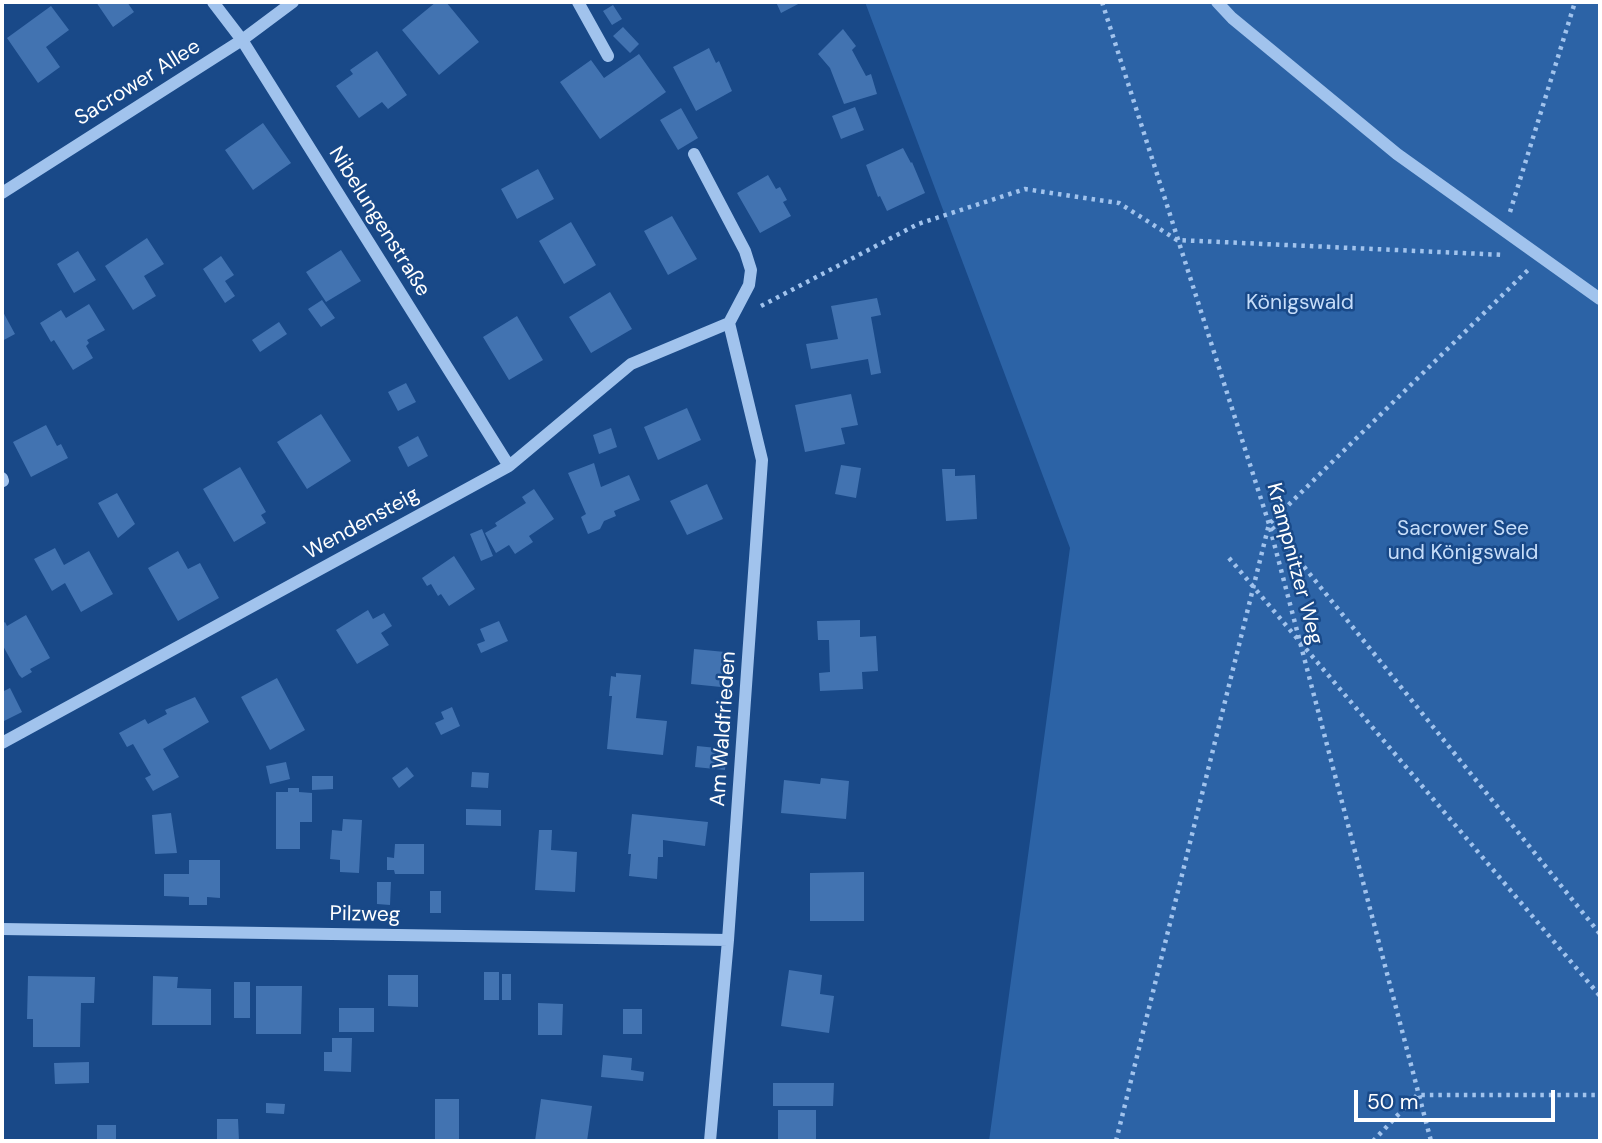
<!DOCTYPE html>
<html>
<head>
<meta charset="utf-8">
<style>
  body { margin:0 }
  #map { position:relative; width:1602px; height:1143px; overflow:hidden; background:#194988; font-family:"DM Sans",sans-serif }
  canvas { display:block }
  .frame { position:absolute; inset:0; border:4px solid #fff; pointer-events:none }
  .scale { position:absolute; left:1354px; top:1090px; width:201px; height:32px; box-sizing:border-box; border:4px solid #fff; border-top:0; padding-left:9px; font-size:21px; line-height:24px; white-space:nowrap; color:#fff; -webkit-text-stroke:5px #194988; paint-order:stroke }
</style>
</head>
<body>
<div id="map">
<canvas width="1602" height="1143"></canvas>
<div class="frame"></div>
<div class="scale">50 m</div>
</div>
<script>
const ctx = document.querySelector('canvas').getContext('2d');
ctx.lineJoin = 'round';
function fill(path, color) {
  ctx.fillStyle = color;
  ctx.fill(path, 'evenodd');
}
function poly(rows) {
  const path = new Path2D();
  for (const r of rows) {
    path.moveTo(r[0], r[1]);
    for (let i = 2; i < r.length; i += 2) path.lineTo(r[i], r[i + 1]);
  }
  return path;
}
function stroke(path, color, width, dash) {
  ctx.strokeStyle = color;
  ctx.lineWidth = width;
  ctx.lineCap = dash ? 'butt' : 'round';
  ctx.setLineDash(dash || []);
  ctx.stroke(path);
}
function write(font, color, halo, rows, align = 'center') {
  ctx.font = font + ' "DM Sans",sans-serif';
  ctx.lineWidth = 5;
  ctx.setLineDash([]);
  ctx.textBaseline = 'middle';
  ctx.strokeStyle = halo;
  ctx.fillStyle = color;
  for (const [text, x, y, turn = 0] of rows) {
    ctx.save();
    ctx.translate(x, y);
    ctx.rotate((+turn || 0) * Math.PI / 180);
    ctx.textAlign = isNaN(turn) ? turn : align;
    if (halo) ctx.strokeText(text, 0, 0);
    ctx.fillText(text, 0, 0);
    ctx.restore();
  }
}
fill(poly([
  [865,2,1600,2,1600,1141,989,1141,1070,548]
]), '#2c63a6');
fill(poly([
  [96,2,127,2,134,12,113,27],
  [436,2,446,2,479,42,439,75,402,30],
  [776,2,802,2,781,13],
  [613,5,622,19,612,25,603,11],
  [51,6,69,30,46,47,60,67,38,83,7,38],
  [623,27,639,44,630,53,613,36],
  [843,29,856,46,852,50,866,76,871,74,877,94,844,104,830,68,818,54],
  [709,48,716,63,719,61,732,91,696,111,673,67],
  [377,51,407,95,388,109,382,102,359,118,336,86,353,74,350,70],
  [639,54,666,92,600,139,560,82,591,60,604,78],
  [855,107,864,130,841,139,832,116],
  [681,108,698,138,678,150,660,120],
  [263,123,291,163,253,190,225,150],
  [903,148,911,163,912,162,925,193,887,211,880,196,878,197,866,165],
  [538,169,554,199,517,219,501,189],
  [768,175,776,189,780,187,787,200,783,202,791,216,760,233,737,193],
  [672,216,697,259,668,275,644,231],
  [571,222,596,265,564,284,539,241],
  [147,238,164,264,144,276,156,296,133,310,105,266],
  [341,250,361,281,326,302,306,272],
  [78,251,96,280,74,293,57,264],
  [221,256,234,275,225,281,235,296,225,303,203,269],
  [610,292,632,329,591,353,569,317],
  [877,298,881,315,871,317,881,373,871,375,868,359,811,369,806,344,838,339,831,306],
  [322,300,335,318,321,327,308,309],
  [89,304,105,330,87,340,89,343,86,346,93,358,73,370,54,340,51,342,40,323,61,310,66,318],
  [2,310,15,334,2,341],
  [517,316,543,360,509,380,483,337],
  [279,322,287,334,260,352,252,340],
  [406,383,416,402,398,411,388,392],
  [851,394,858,425,841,428,845,444,805,452,795,405],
  [687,408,701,440,658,460,644,427],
  [321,414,351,461,307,489,277,442],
  [46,425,57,446,61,444,68,458,31,477,13,442],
  [611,428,617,447,599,454,593,435],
  [418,436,428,456,408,467,398,447],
  [594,463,601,487,629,475,640,500,614,511,616,516,604,521,600,529,588,534,581,517,586,514,568,473],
  [841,465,861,468,856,498,835,494],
  [240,467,266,512,261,515,266,523,234,542,203,489],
  [942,469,955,469,955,476,975,475,977,519,946,521],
  [707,484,723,519,687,535,670,501],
  [534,489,554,519,529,536,533,542,515,554,509,545,496,553,485,533,497,526,495,523,526,503,522,497],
  [117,493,135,524,118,538,98,503],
  [482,529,493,556,481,561,470,534],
  [55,548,64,565,89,551,113,594,81,612,65,583,52,591,34,559],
  [178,551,188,569,200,563,219,598,178,621,148,568],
  [454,556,475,589,449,606,441,594,438,596,431,584,427,586,422,578],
  [368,610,373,619,384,613,392,626,381,633,389,645,357,664,336,630],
  [26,615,50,658,30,669,32,672,22,678,19,675,2,644,2,624,5,622,7,626],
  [860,620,860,637,876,636,878,671,862,672,863,689,820,691,819,673,830,672,829,640,818,640,817,621],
  [499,621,508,641,481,653,477,644,485,641,480,629],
  [694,649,725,652,721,687,691,684],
  [616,673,641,675,636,718,667,721,663,755,607,749,612,696,609,696,611,676,616,677],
  [277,678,305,730,270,750,241,697],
  [10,688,22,712,2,722,2,692],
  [195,697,209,722,163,749,179,777,153,791,145,778,151,775,133,744,127,747,119,733,145,719,148,724,167,714,165,710],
  [452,707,460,726,441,735,435,723,444,719,441,712],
  [697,746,727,749,725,770,695,767],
  [286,762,290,779,270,784,266,766],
  [407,767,414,776,399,788,392,778],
  [472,772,489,773,488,788,471,787],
  [312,776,333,776,333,789,312,790],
  [821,778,849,781,846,819,781,813,784,780,820,784],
  [288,788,299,788,299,792,312,793,312,822,300,822,300,849,276,849,276,792,288,792],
  [466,809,501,810,501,826,466,825],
  [171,813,177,853,155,854,152,815],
  [632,814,708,822,705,846,663,840,663,857,658,857,657,879,629,876,631,854,628,854],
  [343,819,362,820,359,873,340,872,340,860,330,859,332,830,342,831],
  [539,830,552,830,551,850,577,852,575,892,535,890],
  [395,844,424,844,424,874,395,874,394,870,387,870,387,857,394,858],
  [189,860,220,860,220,898,207,897,207,905,189,905,189,897,164,896,164,874,189,874],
  [864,872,864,921,810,921,810,873],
  [377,882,391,882,390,905,377,904],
  [430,891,441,891,441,913,430,913],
  [789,970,822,975,820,994,834,996,829,1033,781,1026],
  [484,972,499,972,499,1000,484,1000],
  [502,974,511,974,511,1000,502,1000],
  [388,975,418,975,418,1007,388,1006],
  [28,976,95,977,94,1003,81,1003,80,1047,33,1047,33,1019,27,1019],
  [153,976,178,977,177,988,211,989,211,1025,152,1025],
  [234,982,250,982,250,1018,234,1018],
  [256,986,302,986,301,1034,256,1034],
  [538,1003,563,1004,562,1035,538,1035],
  [339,1008,374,1008,374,1032,339,1032],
  [623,1009,642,1009,642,1034,623,1034],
  [332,1038,352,1038,351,1072,324,1071,324,1052,332,1052],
  [603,1055,632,1058,631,1070,644,1072,643,1081,601,1077],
  [89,1062,89,1083,55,1084,54,1063],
  [773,1083,834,1083,833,1106,773,1106],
  [435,1099,459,1099,459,1141,435,1141],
  [541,1099,592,1106,587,1141,535,1141],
  [266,1103,285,1104,284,1114,266,1113],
  [778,1110,816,1110,816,1141,778,1141],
  [217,1119,238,1119,239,1141,217,1141],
  [97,1125,116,1125,116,1141,97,1141]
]), '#4273b1');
stroke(poly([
  [1102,2,1269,524,1431,1141],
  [1510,212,1575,2],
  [761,306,918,224,1025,189,1119,203,1177,240,1505,255],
  [1272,527,1600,934],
  [1229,558,1600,996],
  [1116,1141,1269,524,1528,270],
  [1373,1141,1417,1095,1600,1095]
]), '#a1c3ed', 4.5, [3.5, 5]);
stroke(poly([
  [213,2,242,40,509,466],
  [578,2,608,56],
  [1217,2,1232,18,1397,154,1600,299],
  [694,154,745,251,751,270,749,285,729,323],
  [2,193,242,40,293,2],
  [2,478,3,481],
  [2,743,509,466,631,364,729,323],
  [2,929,728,940],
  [710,1141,728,940,762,460,729,323]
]), '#a1c3ed', 12);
write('21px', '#fff', '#194988', [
  ["Sacrower Allee",138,83,-32],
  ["Nibelungenstraße",379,222,58],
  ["Wendensteig",362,524,-29],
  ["Krampnitzer Weg",1294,564,75],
  ["Am Waldfrieden",724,729,-86],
  ["Pilzweg",365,915,1]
]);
write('21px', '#c6ddf9', '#194988', [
  ["Königswald",1300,303],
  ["Sacrower See",1463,529],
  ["und Königswald",1463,553]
]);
</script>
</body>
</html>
